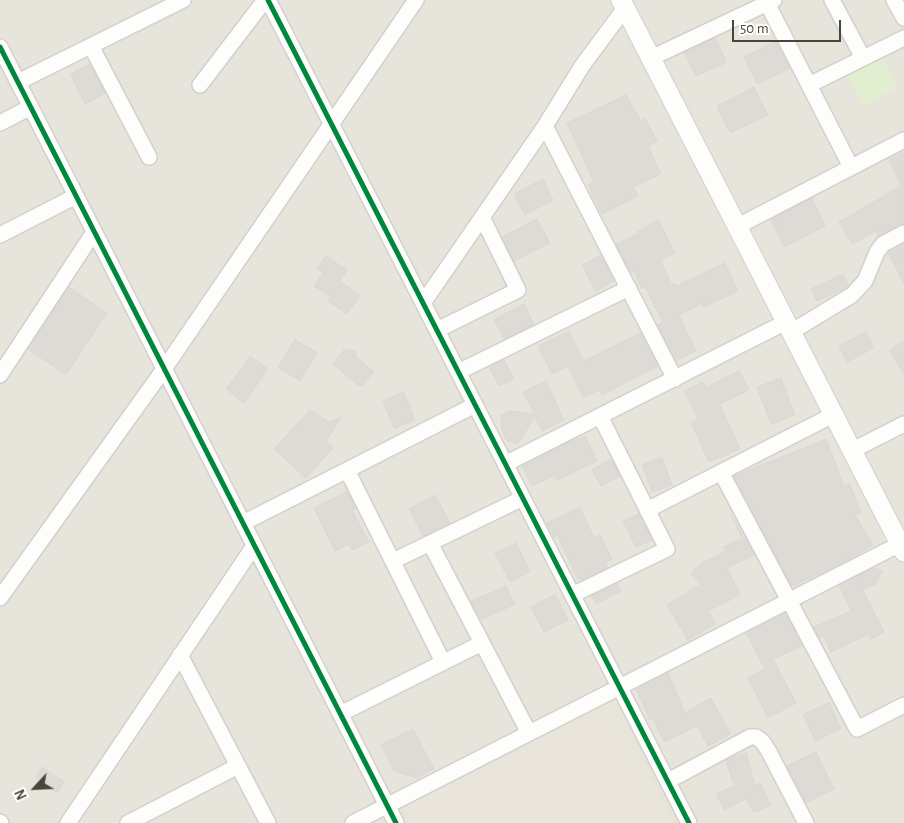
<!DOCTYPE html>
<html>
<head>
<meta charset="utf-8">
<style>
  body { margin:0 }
  #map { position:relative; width:904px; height:823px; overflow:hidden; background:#f4f2ee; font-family:"Alegreya Sans",sans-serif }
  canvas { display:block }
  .north { position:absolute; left:10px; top:763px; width:50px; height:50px; -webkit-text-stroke:4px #fff; paint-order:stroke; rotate:245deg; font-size:14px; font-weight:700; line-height:20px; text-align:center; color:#4b4439 }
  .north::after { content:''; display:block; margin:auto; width:18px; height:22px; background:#4b4439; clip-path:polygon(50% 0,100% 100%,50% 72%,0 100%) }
  .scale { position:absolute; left:732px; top:20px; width:109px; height:22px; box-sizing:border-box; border:2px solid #4b4439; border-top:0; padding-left:6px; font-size:15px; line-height:18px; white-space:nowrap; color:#4b4439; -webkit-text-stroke:4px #fff; paint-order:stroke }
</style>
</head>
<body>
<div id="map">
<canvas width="904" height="823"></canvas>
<div class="north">N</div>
<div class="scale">50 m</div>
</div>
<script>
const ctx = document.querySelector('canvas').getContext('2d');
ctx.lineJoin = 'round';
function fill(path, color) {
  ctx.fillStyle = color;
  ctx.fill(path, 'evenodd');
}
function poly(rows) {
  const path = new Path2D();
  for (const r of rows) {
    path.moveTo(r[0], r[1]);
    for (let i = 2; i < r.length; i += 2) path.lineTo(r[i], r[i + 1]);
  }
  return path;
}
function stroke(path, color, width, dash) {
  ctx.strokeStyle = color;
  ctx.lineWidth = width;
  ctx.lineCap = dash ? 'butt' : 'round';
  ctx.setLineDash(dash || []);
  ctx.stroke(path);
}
fill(poly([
  [0,0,904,0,904,823,0,823]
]), '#e7e4dc');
fill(poly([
  [611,701,673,823,412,823,404,806]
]), '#eae5da');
fill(poly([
  [882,56,897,87,863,106,848,77]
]), '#e1eecf');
const building = poly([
  [715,38,727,62,696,76,684,53,715,38],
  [776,41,790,68,757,84,744,57,776,41],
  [90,64,105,93,85,104,70,74,90,64],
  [754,87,768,115,730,133,717,106,754,87],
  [626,95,641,121,645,118,657,141,648,146,661,174,633,187,638,196,602,214,588,185,594,182,567,123,626,95],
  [904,152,904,224,878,236,876,231,852,244,839,222,901,186,889,160,904,152],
  [543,179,553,200,525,215,514,194,543,179],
  [812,198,825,226,784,247,771,220,812,198],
  [537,219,550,243,514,261,502,237,537,219],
  [658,220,675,253,661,260,671,284,674,283,676,286,725,263,738,291,704,307,702,303,679,315,696,351,676,361,658,325,663,322,645,287,642,289,634,271,631,273,616,244,638,234,637,232,658,220],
  [904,244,904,284,888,253,904,244],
  [601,255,614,281,595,291,582,265,601,255],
  [326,256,347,270,340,281,360,295,347,314,328,301,331,297,314,286,323,273,317,269,326,256],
  [843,274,848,285,846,287,817,301,811,289,843,274],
  [69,287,107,313,66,375,28,349,69,287],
  [524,304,534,324,504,339,494,319,524,304],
  [569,331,584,361,641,333,658,366,602,395,599,390,583,398,568,366,552,374,538,346,569,331],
  [866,332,874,348,847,362,839,346,866,332],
  [295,339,317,353,300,381,278,367,295,339],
  [904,341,904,375,889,350,904,341],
  [344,350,356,351,355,356,374,372,363,386,359,386,333,364,344,350],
  [250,356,268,369,244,403,226,389,250,356],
  [504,360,514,379,499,386,489,367,504,360],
  [739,371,749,390,720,404,740,449,709,462,691,423,698,419,684,391,703,382,706,387,739,371],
  [781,378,795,415,771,424,757,387,781,378],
  [546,381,564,420,542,431,535,417,518,443,507,441,502,430,501,415,510,411,534,414,523,392,546,381],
  [404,392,415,420,394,429,383,401,404,392],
  [310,410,329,422,341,417,326,442,333,448,306,478,274,449,310,410],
  [585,436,597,461,557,480,555,475,532,486,522,466,577,438,578,440,585,436],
  [826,439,844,486,850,484,861,513,855,515,873,545,829,570,792,586,734,476,826,439],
  [662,457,672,485,652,492,642,465,662,457],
  [611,459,620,476,601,486,592,470,611,459],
  [347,492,356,508,352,510,369,542,352,550,349,544,335,551,314,508,347,492],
  [435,495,450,523,423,536,409,509,435,495],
  [580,507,594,538,600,535,612,559,605,563,608,567,582,580,581,578,578,579,557,535,554,537,547,523,580,507],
  [638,514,652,540,636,547,623,521,638,514],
  [732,516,754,555,727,568,740,595,708,611,715,624,688,640,667,605,701,584,691,574,700,564,726,551,724,547,742,538,732,516],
  [516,543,530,572,510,582,495,553,516,543],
  [874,568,882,571,876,584,863,590,884,632,871,639,869,634,831,652,824,636,819,638,814,627,851,611,839,585,874,568],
  [617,584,621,591,596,604,591,596,617,584],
  [506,586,515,604,481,620,471,601,481,596,482,597,506,586],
  [555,594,568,620,544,632,531,607,555,594],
  [785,613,802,646,773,659,796,703,768,718,748,678,765,669,746,633,785,613],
  [668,673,685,713,711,698,731,734,708,746,697,726,664,742,653,719,650,720,636,689,668,673],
  [829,703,841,729,815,741,803,714,829,703],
  [413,729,434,769,416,778,394,771,381,745,413,729],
  [816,752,834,789,806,803,787,766,816,752],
  [746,753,755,785,760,783,771,805,754,813,746,799,724,810,716,794,734,786,726,760,746,753],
  [42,767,64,782,57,793,36,778,42,767]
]);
fill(building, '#dedbd6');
stroke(building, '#dcd9d4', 1);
const minor = poly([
  [268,0,689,823],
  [832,0,863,58],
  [894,0,904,18],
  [767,3,851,167],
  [91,46,149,157],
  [0,47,396,823],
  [651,58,774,0],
  [18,82,183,0],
  [200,85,265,0],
  [809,85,904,38],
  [0,123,31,107],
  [545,126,675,379],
  [738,226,904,140],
  [0,235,76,196],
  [423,303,545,126,582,66,625,8],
  [437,330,518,290,482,217],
  [791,332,852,295,865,281,877,252,883,244,904,233],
  [458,372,629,288],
  [0,375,94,232],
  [851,451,904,424],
  [505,464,786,322],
  [347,470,443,662],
  [721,472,857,729,904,705],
  [647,510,833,415],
  [243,523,475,405],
  [430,543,529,733],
  [393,561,523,498],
  [572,595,667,549,600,416],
  [0,598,164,369,416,0],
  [180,655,268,823],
  [340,714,482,643],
  [668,781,750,737,756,737,762,741,768,750,806,823],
  [0,822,1,823],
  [68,823,254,546],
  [128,823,238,766],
  [353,823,900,544]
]);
const tertiary = poly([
  [621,0,904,552]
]);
stroke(minor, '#d2d0cb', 18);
stroke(tertiary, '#d2d0cb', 21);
stroke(minor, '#fdfdfc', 15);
stroke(tertiary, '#fdfdfc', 19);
stroke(poly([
  [268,0,689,823],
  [0,47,396,823]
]), '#00873e', 5);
</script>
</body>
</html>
